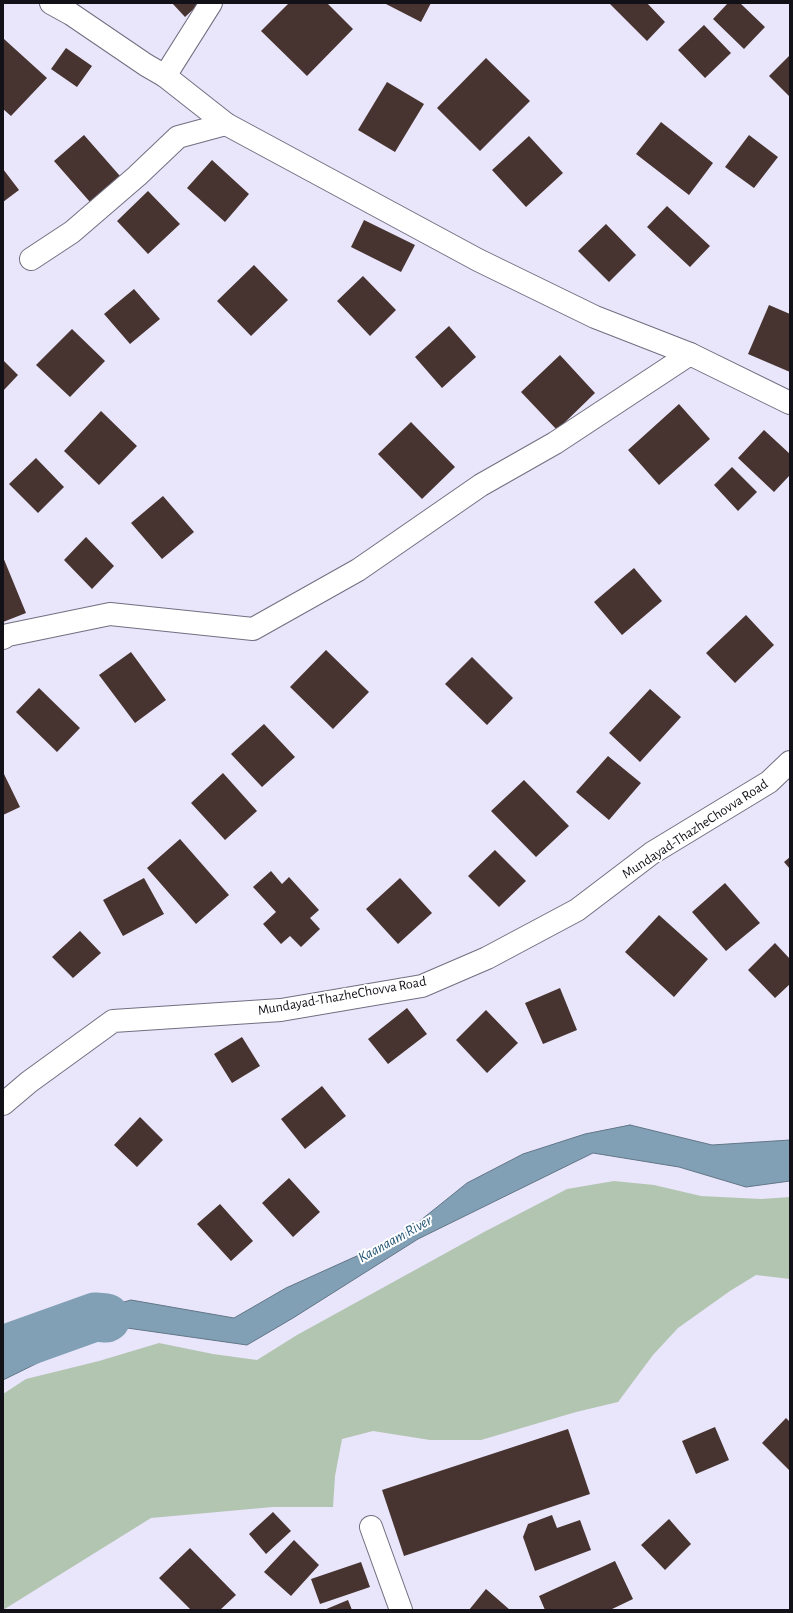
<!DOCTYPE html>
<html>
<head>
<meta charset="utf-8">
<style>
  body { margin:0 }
  #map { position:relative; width:793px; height:1613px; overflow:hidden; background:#e9e5fa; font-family:"Alegreya Sans",sans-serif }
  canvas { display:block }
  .frame { position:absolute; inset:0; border:4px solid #121118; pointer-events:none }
</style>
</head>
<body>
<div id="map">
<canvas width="793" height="1613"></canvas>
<div class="frame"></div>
</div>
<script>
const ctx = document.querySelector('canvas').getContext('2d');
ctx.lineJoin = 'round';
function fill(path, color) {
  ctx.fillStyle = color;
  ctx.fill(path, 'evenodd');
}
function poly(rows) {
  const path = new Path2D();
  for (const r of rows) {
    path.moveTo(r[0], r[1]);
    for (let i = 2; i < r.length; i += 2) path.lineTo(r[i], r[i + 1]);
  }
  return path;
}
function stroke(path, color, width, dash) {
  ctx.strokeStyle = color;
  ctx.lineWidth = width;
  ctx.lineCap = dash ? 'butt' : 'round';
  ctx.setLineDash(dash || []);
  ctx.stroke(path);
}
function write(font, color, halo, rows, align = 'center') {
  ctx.font = font + ' "Alegreya Sans",sans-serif';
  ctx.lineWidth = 4;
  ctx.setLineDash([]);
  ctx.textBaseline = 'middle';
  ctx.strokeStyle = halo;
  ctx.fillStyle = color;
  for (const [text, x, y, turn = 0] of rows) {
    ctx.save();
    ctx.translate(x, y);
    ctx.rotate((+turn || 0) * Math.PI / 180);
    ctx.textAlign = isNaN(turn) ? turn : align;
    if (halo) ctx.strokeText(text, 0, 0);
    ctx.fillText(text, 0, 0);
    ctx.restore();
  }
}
fill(poly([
  [614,1181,654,1185,701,1196,761,1199,790,1197,790,1279,756,1275,730,1291,678,1328,653,1355,618,1402,576,1412,481,1440,430,1440,373,1431,342,1439,335,1476,333,1507,273,1507,151,1518,3,1610,3,1394,26,1379,99,1361,159,1343,213,1354,257,1360,297,1335,484,1232,567,1189]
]), '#b2c5b1');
const water = poly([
  [630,1125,712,1145,790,1140,790,1181,746,1187,679,1167,593,1153,418,1239,293,1318,247,1345,113,1326,3,1380,3,1350,42,1336,99,1309,131,1300,234,1318,286,1288,401,1236,467,1183,523,1154,585,1134,630,1125]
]);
fill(water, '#82a0b5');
stroke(water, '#607586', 1);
stroke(poly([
  [3,1350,95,1317,106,1318]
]), '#82a0b5', 49);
fill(poly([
  [172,3,200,3,185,17],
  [289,3,327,3,353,29,307,76,261,31],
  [384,3,431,3,421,22],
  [609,3,647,3,665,22,647,41],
  [728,3,740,3,765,27,744,49,713,19],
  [704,25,731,53,705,78,678,50],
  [4,39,47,78,11,116,3,109,3,40],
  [66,48,92,66,77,87,51,69],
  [790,55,790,97,769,76],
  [486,58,530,101,480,151,437,108],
  [387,82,424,104,395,152,358,130],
  [661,122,713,163,689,195,636,154],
  [84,135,120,176,90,202,54,161],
  [749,135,778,157,754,188,725,167],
  [529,136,563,173,526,207,492,170],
  [212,160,249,194,225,222,187,188],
  [3,169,19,190,3,202],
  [148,191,180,224,148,254,117,221],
  [667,206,710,246,690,267,647,227],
  [364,220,415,245,401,272,351,247],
  [606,224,636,255,609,282,578,251],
  [254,265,288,300,251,336,217,301],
  [363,276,396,310,370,336,337,301],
  [134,289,160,319,130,344,104,314],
  [769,305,790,314,790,372,748,354],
  [449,326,476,357,442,388,415,357],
  [72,329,105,361,70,397,36,365],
  [560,355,595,393,557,430,521,392],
  [3,360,18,375,3,391],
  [679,404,710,439,659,485,628,450],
  [101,411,137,446,99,485,64,451],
  [411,422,455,467,422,499,378,454],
  [764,430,790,454,790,475,774,492,738,458],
  [36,458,64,487,38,513,9,484],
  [732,467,757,492,738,511,714,485],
  [163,496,194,532,162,559,131,523],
  [86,537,114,566,92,589,64,560],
  [3,557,26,613,3,622],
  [634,568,662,601,622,635,594,602],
  [746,615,774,645,735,683,706,653],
  [326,650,369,692,333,729,290,687],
  [131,652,166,700,135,723,99,675],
  [472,657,513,698,487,725,445,684],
  [39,688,80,728,57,752,16,712],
  [650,689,681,717,640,762,609,733],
  [264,724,295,757,262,787,231,754],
  [608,756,641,783,609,820,576,792],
  [3,772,20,807,3,815],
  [223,773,257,811,225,840,191,803],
  [524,780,569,826,536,857,491,811],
  [180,839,229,895,196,924,147,868],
  [495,850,526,881,499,907,468,876],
  [790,857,790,869,784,862],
  [271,871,282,884,289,877,319,910,310,918,320,929,301,947,290,936,281,944,263,924,276,912,253,887],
  [144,878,164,914,123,936,103,900],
  [400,878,432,913,398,944,366,909],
  [725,883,760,923,726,951,692,912],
  [659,915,708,959,674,997,625,952],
  [80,931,101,953,73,978,52,957],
  [775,943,790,959,790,984,775,998,748,970],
  [560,988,577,1030,543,1044,525,1003],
  [407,1008,427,1034,388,1064,368,1039],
  [486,1010,518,1043,487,1073,456,1040],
  [242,1037,260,1066,232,1083,214,1054],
  [322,1086,346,1116,305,1149,281,1119],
  [140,1117,163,1140,137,1167,114,1145],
  [289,1178,320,1212,293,1237,262,1203],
  [220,1204,253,1241,231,1261,197,1224],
  [786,1418,790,1422,790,1469,789,1470,762,1443],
  [715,1427,729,1460,696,1474,682,1441],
  [568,1429,590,1494,404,1556,382,1490],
  [273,1512,291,1531,266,1554,249,1534],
  [552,1515,557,1528,580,1520,591,1550,535,1571,523,1537,528,1524],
  [669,1519,691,1544,665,1570,641,1545],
  [294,1540,319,1565,291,1596,264,1572],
  [190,1548,236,1595,220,1610,191,1610,159,1578],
  [615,1561,633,1599,610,1610,545,1610,539,1596],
  [361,1562,370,1587,320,1604,311,1579],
  [486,1589,510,1610,469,1610],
  [348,1600,352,1610,324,1610]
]), '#473330');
const minor = poly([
  [165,76,211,3],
  [31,259,72,232,137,176,178,137,226,124],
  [3,638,8,635,110,614,253,629,358,570,481,485,555,443,690,354],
  [371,1527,401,1610]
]);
const secondary = poly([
  [51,3,71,14,146,65,165,76,226,124,478,260,595,317,690,354,790,403],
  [3,1104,29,1082,113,1021,281,1010,422,986,487,958,577,910,652,853,769,782,790,762]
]);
stroke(minor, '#726f81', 24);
stroke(secondary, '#726f81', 24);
stroke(minor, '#fff', 22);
stroke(secondary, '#fff', 22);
write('14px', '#121118', '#fff', [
  ["Mundayad-ThazheChovva Road",695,829,-33],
  ["Mundayad-ThazheChovva Road",342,996,-10]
]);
write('italic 15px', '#245676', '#fff', [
  ["Kaanaam River",395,1239,-29]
]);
</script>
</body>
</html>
